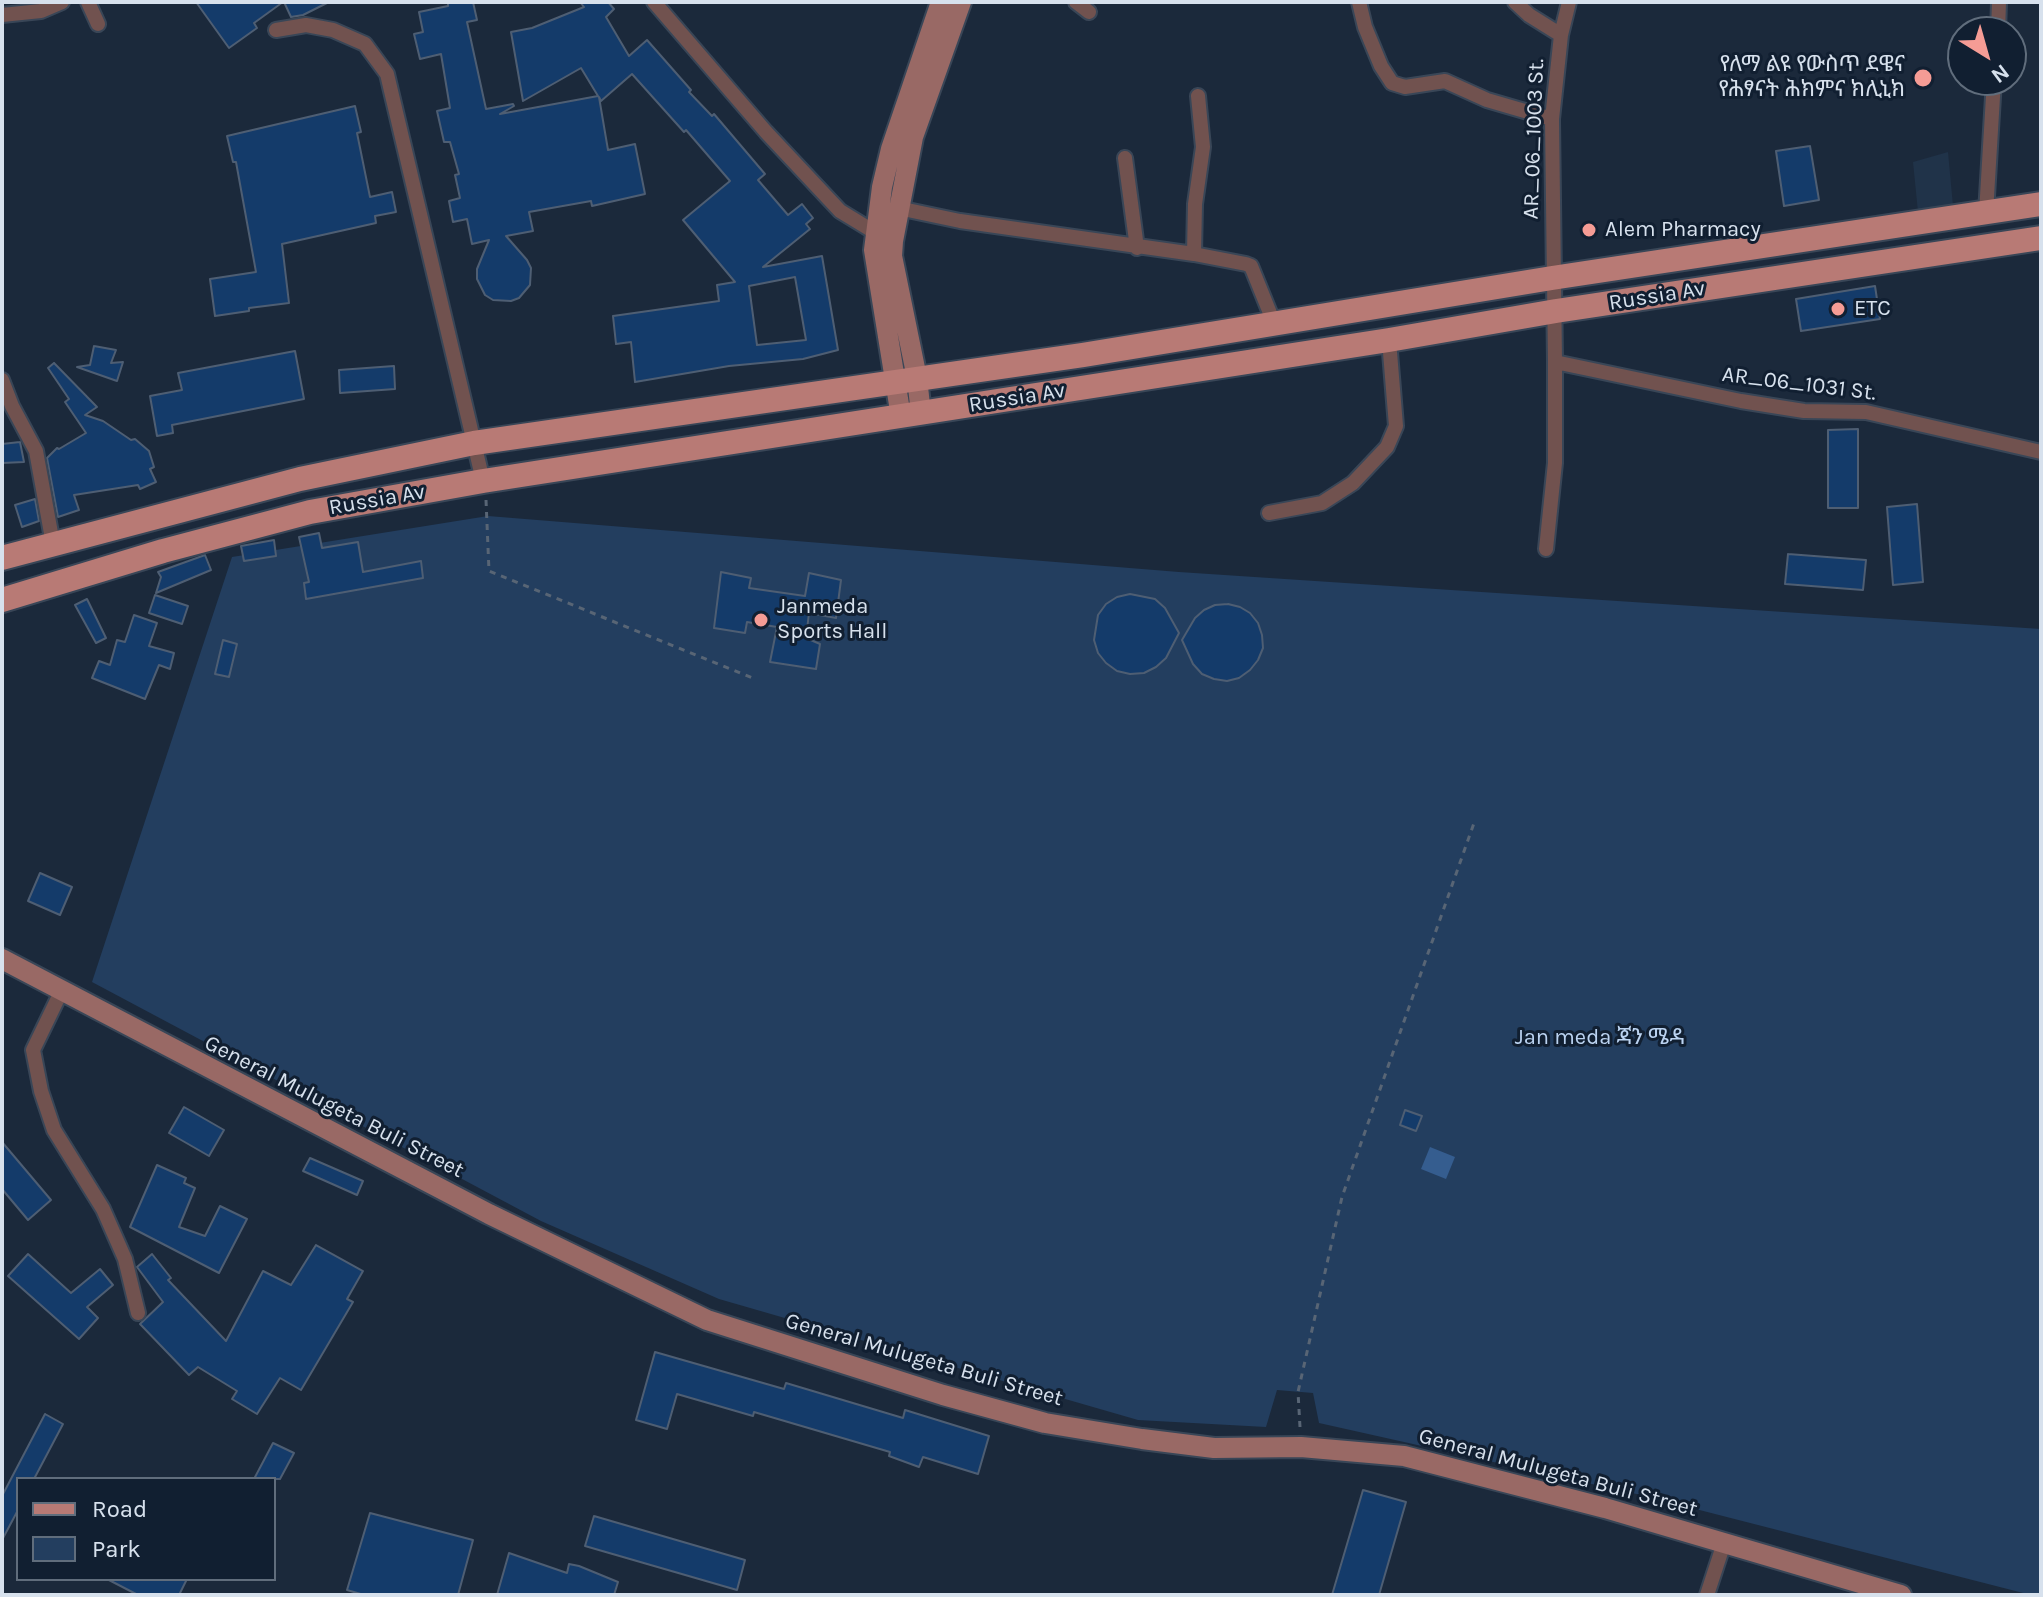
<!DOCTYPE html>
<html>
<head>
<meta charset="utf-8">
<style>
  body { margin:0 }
  #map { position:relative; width:2043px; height:1597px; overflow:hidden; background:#1b293b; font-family:Karla,sans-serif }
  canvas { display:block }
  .frame { position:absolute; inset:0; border:4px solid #d7e1ed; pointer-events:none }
  .legend { position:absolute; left:16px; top:1477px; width:260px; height:104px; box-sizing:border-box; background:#111f31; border:2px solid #606d7c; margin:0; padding:10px 14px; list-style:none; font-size:24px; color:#d7e1ed }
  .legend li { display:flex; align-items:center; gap:16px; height:40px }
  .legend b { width:40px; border:2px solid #606d7c }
  .north { position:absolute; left:1947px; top:16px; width:80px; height:80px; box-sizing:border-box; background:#111f31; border:2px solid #606d7c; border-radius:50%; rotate:143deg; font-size:22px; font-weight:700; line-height:32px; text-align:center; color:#d7e1ed }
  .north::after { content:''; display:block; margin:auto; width:28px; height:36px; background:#f59c95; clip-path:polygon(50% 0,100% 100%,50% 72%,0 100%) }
</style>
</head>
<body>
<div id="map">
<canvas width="2043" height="1597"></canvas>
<div class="frame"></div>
<ul class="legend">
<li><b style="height:10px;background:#b87a75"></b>Road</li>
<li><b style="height:22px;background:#233e5f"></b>Park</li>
</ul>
<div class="north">N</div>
</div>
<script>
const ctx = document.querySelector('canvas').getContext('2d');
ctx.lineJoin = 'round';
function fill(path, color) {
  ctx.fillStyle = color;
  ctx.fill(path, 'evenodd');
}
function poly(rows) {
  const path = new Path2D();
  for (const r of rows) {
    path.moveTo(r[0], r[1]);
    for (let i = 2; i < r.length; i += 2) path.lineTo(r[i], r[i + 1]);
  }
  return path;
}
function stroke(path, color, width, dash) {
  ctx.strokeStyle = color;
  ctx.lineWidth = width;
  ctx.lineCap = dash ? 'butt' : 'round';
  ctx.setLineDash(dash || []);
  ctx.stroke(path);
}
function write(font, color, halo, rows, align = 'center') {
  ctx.font = font + ' Karla,"Noto Sans Ethiopic",sans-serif';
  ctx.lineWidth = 6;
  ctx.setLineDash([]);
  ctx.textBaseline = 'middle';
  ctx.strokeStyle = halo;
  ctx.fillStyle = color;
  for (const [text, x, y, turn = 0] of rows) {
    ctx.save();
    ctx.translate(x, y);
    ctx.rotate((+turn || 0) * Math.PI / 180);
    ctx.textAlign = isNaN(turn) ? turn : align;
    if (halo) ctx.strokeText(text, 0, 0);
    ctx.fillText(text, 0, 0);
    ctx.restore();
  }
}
fill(poly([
  [1948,152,1953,206,1919,222,1913,162]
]), '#203349');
fill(poly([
  [488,516,1179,572,2041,629,2041,1595,2031,1595,1641,1495,1319,1423,1313,1393,1277,1390,1266,1427,1138,1420,719,1299,541,1221,92,982,232,557]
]), '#233e5f');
fill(poly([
  [1430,1147,1455,1157,1446,1179,1421,1169]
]), '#355d8f');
const building = poly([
  [196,2,283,2,254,23,257,28,229,48,196,2],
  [284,2,329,2,303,15,291,17,284,2],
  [448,2,473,2,477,20,467,22,486,109,513,104,514,106,500,114,598,96,581,68,523,101,511,32,532,28,584,7,580,2,608,2,614,9,606,17,629,56,647,40,691,90,689,92,712,116,714,114,765,174,758,180,788,215,802,204,813,218,806,224,810,229,763,267,822,256,838,350,803,359,729,366,635,382,631,342,616,344,613,316,719,301,717,285,735,282,683,220,730,181,686,130,684,132,632,74,601,101,599,97,608,150,635,144,645,194,592,206,591,201,529,212,533,231,506,236,527,260,531,268,530,285,519,298,511,301,493,300,485,295,477,279,477,269,489,240,472,244,467,219,453,222,449,201,460,198,455,175,459,174,450,142,444,142,437,111,450,108,441,54,420,59,414,34,423,32,419,12,448,6,448,2],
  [795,277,806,340,757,345,749,286,795,277],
  [355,106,361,132,357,133,370,197,392,192,396,212,375,216,376,223,282,244,289,303,249,308,249,311,215,316,210,279,256,272,236,162,233,162,227,136,355,106],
  [1810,146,1819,200,1784,206,1776,151,1810,146],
  [1875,286,1880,319,1801,331,1796,299,1875,286],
  [94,346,116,350,111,363,123,362,117,381,77,367,90,365,94,346],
  [295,351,304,399,172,425,173,433,157,436,150,396,182,390,178,373,295,351],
  [54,363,97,407,85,415,103,421,131,440,135,439,149,451,154,467,150,469,156,482,140,489,138,485,74,495,79,510,58,517,47,458,57,448,59,449,86,433,65,402,69,399,48,368,54,363],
  [394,366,395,389,340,393,339,370,394,366],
  [1858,429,1858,508,1828,508,1828,430,1858,429],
  [20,442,24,462,2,463,2,444,20,442],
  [35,499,39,521,22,527,15,505,35,499],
  [1917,504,1923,582,1893,585,1887,507,1917,504],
  [319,533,322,548,358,542,363,572,421,561,423,578,306,599,304,583,309,582,299,537,319,533],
  [274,540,276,556,244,561,241,546,274,540],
  [1788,554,1866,560,1863,590,1785,584,1788,554],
  [205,555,211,570,156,593,161,577,158,572,205,555],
  [721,572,751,578,749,588,805,596,809,573,841,580,836,618,809,613,806,638,820,644,816,669,770,662,777,627,747,622,745,633,714,628,721,572],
  [1130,594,1155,599,1165,608,1179,633,1166,658,1156,667,1144,673,1130,674,1117,671,1106,663,1098,653,1094,640,1098,615,1106,604,1117,597,1130,594],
  [155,595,188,606,182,624,149,613,155,595],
  [87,599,106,638,96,643,75,605,87,599],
  [1228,604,1240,607,1250,613,1258,623,1262,635,1263,648,1258,660,1250,670,1239,678,1227,681,1214,679,1202,674,1193,664,1182,640,1195,618,1204,610,1215,605,1228,604],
  [134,615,157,623,149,646,174,653,170,669,159,665,145,699,92,678,99,661,110,665,117,640,125,642,134,615],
  [223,640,237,644,229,677,215,674,223,640],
  [40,873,72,887,60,915,28,901,40,873],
  [184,1107,224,1130,209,1156,169,1133,184,1107],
  [1405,1110,1422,1116,1416,1131,1400,1125,1405,1110],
  [2,1142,51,1200,28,1220,2,1189,2,1142],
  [310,1158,363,1181,357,1195,303,1171,310,1158],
  [157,1165,186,1178,184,1183,195,1188,179,1227,205,1236,220,1206,247,1219,219,1273,130,1227,157,1165],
  [316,1245,363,1271,347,1299,353,1302,301,1390,280,1378,257,1414,232,1399,237,1391,198,1367,189,1375,140,1324,163,1302,137,1267,152,1254,171,1278,168,1280,226,1341,263,1271,291,1285,316,1245],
  [28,1254,71,1293,100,1269,113,1285,87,1307,98,1318,79,1339,8,1276,28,1254],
  [655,1352,784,1389,786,1383,903,1418,905,1410,989,1436,978,1474,923,1457,919,1467,889,1456,890,1452,754,1412,753,1416,677,1394,667,1429,636,1420,655,1352],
  [45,1414,63,1424,34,1479,18,1479,18,1510,2,1540,2,1496,45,1414],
  [273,1443,294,1453,280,1479,254,1479,273,1443],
  [1363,1490,1406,1502,1379,1595,1332,1595,1363,1490],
  [370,1513,473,1540,458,1595,364,1595,347,1590,370,1513],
  [594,1516,745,1560,737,1590,585,1546,594,1516],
  [509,1553,567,1573,569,1564,579,1566,618,1582,614,1595,497,1595,509,1553],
  [107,1579,187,1579,179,1595,138,1595,107,1579]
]);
fill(building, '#143b6a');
stroke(building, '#4e5e73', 2);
const street = poly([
  [88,2,98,24],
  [654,2,766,132,840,211,881,236],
  [1076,2,1089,12],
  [1359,2,1365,27,1381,66,1392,83,1405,87,1445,81,1487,100,1552,119],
  [1515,2,1529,15,1561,35],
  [1569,2,1561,35,1552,119,1555,362,1741,401,1804,411,1866,412,2041,452],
  [2,15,41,11,62,2],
  [276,30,306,25,333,30,365,44,387,74,483,481],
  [1998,32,1999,2],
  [1125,158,1137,248],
  [898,208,960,221,1194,254,1246,264,1251,266,1274,323],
  [1986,213,1994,80],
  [1194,254,1195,204,1203,147,1198,96],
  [2,380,12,406,36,451,53,544],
  [1269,513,1322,503,1353,483,1387,447,1396,426,1389,340],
  [1546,549,1555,463,1555,362],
  [61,992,33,1050,41,1091,54,1130,103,1209,125,1259,138,1313],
  [1707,1595,1724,1543]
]);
const secondary = poly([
  [921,414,917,378,892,256,893,241,913,137,961,2],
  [901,417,874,250,882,187,891,149,941,2],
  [2,959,489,1214,707,1320,943,1395,1045,1423,1142,1439,1214,1448,1301,1447,1404,1456,1605,1508,1901,1595]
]);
const primary = poly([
  [2,558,300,479,474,443,1083,355,1552,278,2041,204],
  [2,600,163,551,310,512,483,481,1389,340,1556,311,2041,238]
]);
stroke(street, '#394657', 18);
stroke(secondary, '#394657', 24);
stroke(primary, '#394657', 28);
stroke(poly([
  [486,500,489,571,755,679],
  [1300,1427,1298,1392,1342,1197,1474,823]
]), '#586575', 3, [6, 6]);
stroke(street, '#71524f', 14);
stroke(secondary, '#996965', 20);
stroke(primary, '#b87a75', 24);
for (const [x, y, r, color] of [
  [1923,78,10,"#f59c95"],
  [1589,230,8,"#f59c95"],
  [1838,309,8,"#f59c95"],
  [761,620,8,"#f59c95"]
]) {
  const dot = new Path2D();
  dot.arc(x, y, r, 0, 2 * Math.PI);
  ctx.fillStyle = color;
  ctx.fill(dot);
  stroke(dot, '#111f31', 3);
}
write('22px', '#d7e1ed', '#111f31', [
  ["የለማ ልዩ የውስጥ ደዌና",1905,65,"right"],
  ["የሕፃናት ሕክምና ክሊኒክ",1905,90,"right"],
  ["Alem Pharmacy",1605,230],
  ["ETC",1854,309],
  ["Janmeda",777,607],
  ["Sports Hall",777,632]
], 'left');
write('22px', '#d7e1ed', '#111f31', [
  ["AR_06_1003 St.",1534,139,-88],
  ["Russia Av",1657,296,-9],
  ["AR_06_1031 St.",1799,384,7],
  ["Russia Av",1017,398,-9],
  ["Russia Av",377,500,-10],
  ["General Mulugeta Buli Street",334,1107,27],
  ["General Mulugeta Buli Street",924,1360,16],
  ["General Mulugeta Buli Street",1558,1473,15]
]);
write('22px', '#bbd3f1', '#111f31', [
  ["Jan meda ጃን ሜዳ",1600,1038]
]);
</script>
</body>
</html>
